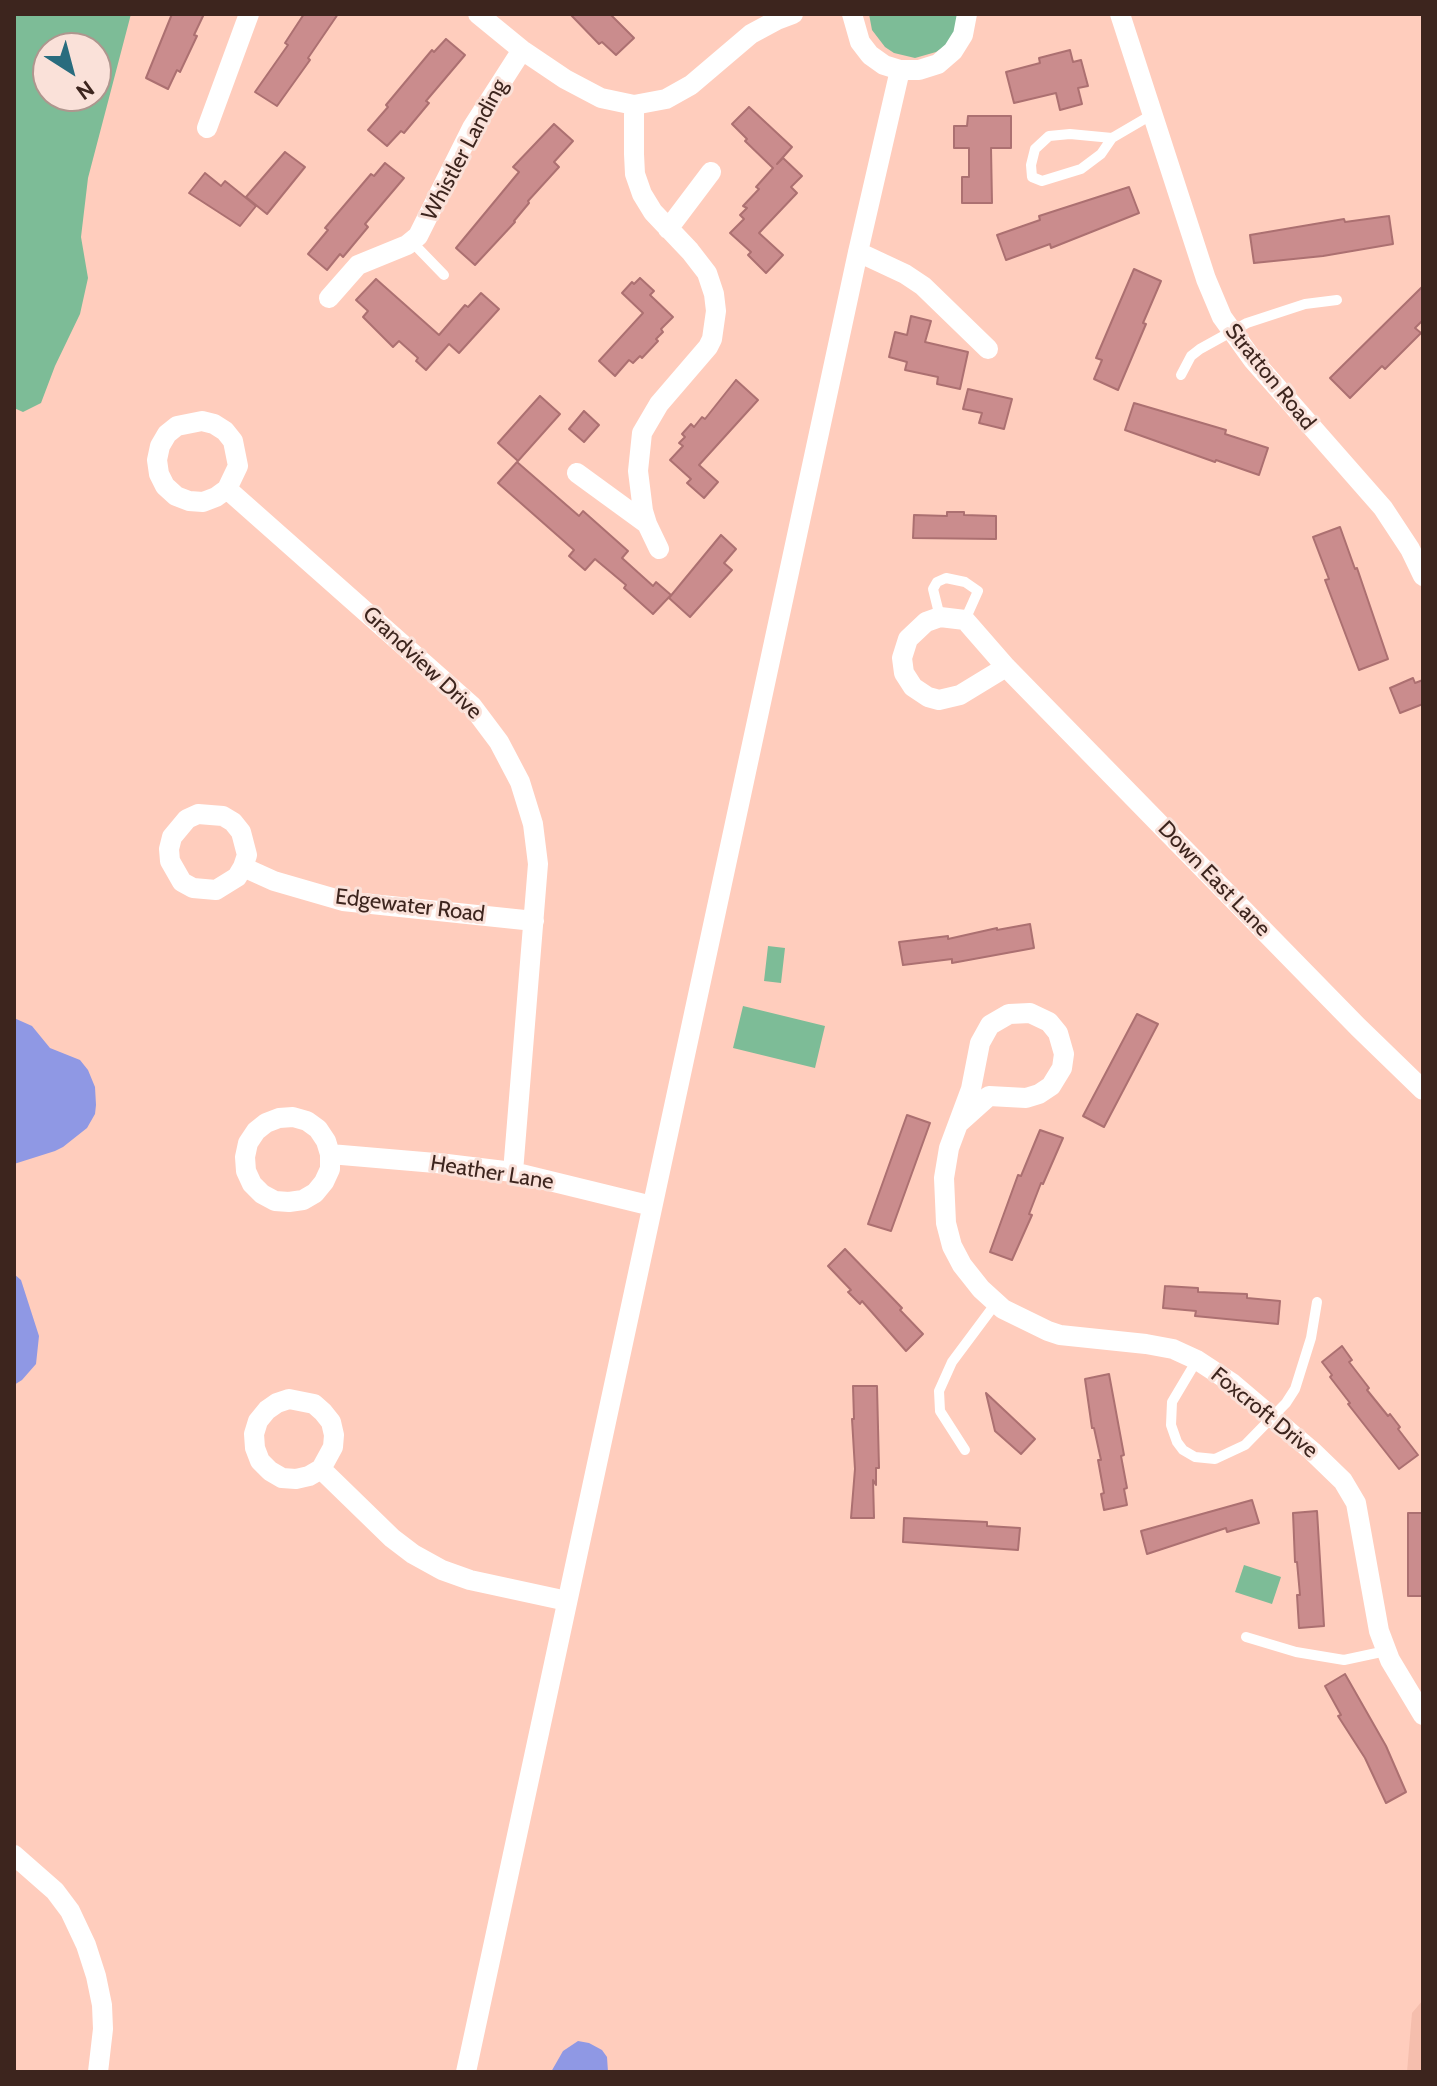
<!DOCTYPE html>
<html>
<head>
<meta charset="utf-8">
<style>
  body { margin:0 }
  #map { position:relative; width:1437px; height:2086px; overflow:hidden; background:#ffcdbd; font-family:Cabin,sans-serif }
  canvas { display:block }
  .frame { position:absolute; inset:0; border:16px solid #3d251e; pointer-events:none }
  .north { position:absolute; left:32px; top:32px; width:80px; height:80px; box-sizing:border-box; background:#fae1d9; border:2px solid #ae968e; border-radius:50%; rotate:144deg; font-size:22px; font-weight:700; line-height:32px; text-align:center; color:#3d251e }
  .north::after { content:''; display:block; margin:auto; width:28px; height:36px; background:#296c7e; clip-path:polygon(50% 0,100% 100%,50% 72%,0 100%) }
</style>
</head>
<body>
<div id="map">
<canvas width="1437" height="2086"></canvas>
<div class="frame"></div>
<div class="north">N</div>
</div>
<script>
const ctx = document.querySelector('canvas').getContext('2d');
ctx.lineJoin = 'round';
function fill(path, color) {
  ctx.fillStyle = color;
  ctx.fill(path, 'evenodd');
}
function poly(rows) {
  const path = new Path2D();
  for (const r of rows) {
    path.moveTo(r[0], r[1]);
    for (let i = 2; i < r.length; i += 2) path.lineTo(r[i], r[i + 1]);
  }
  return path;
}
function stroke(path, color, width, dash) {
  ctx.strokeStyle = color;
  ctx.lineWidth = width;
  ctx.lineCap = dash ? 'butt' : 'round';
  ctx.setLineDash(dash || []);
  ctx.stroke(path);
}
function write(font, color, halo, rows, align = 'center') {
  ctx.font = font + ' Cabin,sans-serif';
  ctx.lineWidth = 6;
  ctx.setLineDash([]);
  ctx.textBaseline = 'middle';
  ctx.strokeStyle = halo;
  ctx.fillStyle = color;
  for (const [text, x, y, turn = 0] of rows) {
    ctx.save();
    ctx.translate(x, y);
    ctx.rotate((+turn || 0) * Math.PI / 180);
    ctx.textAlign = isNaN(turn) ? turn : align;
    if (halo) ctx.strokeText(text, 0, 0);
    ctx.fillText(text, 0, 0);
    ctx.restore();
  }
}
fill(poly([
  [1423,2000,1423,2072,1407,2072,1412,2013]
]), '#f5bead');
fill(poly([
  [14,14,131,14,88,178,81,237,88,278,80,314,55,366,41,403,23,412,14,408],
  [48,48,96,48,96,96,48,96],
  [869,14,959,14,957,28,945,46,936,52,915,58,894,53,885,47,872,30],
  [768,946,785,948,781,983,764,981],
  [743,1006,825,1026,815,1068,733,1048],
  [1244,1565,1281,1577,1272,1604,1235,1592]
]), '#7dbc97');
fill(poly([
  [14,1018,32,1026,50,1048,80,1060,88,1070,95,1087,96,1105,95,1114,87,1128,63,1147,55,1151,14,1164],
  [14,1274,21,1280,39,1336,36,1364,22,1380,14,1385],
  [578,2041,589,2043,602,2050,607,2057,608,2072,551,2072,563,2051]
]), '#8f98e4');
const building = poly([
  [172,14,204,14,194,35,197,36,180,72,177,70,168,89,146,78,172,14],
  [304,14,338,14,308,58,310,60,277,106,255,92,288,45,285,43,304,14],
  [570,14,610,14,634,38,616,55,602,42,599,44,570,14],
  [446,39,465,55,426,101,429,103,404,133,401,131,387,146,368,130,388,107,386,105,432,50,434,52,446,39],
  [1070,50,1073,62,1081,60,1088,86,1078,88,1082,104,1060,110,1056,93,1014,103,1006,72,1040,63,1039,58,1070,50],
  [749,107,792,147,777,164,783,158,802,176,791,187,797,193,759,233,783,255,766,273,748,255,751,252,730,233,744,219,740,215,747,208,743,206,759,189,756,187,773,168,745,141,747,139,732,124,749,107],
  [968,116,1011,116,1011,148,991,148,992,203,962,203,962,177,969,177,969,148,954,148,954,126,967,126,968,116],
  [554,124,573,141,554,162,559,167,528,201,529,203,514,221,515,222,475,265,456,248,519,172,513,167,554,124],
  [285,152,305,167,267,214,246,197,285,152],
  [385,163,404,178,365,224,368,227,343,257,340,254,327,270,308,254,328,230,325,228,371,174,374,176,385,163],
  [205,173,221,186,225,181,256,206,240,226,189,193,205,173],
  [1129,187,1139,213,1051,248,1050,244,1006,260,997,235,1040,220,1039,216,1129,187],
  [1389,216,1393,244,1323,256,1254,263,1250,235,1344,219,1345,222,1389,216],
  [1134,269,1161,281,1143,323,1146,324,1118,390,1094,379,1102,360,1096,358,1134,269],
  [640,278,654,291,650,295,673,317,661,329,663,332,656,339,658,341,642,358,640,356,633,363,629,360,615,376,599,361,643,313,622,293,632,282,634,284,640,278],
  [376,279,439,335,465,305,468,307,481,293,499,309,459,353,449,344,426,370,416,361,418,358,399,341,393,347,363,317,368,311,356,300,376,279],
  [1423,286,1423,320,1415,328,1421,333,1385,369,1382,366,1350,398,1330,378,1423,286],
  [911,316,931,321,925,342,968,352,960,389,937,384,938,377,905,370,907,362,889,357,895,332,907,335,911,316],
  [736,380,758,400,699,465,718,482,704,498,687,483,691,479,670,460,683,446,679,443,685,437,682,434,691,424,694,427,702,417,705,419,736,380],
  [968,389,1012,399,1004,429,979,423,982,413,963,409,968,389],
  [540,396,560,414,518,461,498,443,540,396],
  [1134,403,1226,430,1225,434,1268,448,1259,475,1216,460,1215,462,1125,430,1134,403],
  [584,411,599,425,584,442,569,429,584,411],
  [517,462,579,516,583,511,628,551,622,558,653,586,656,582,671,595,653,614,624,588,626,585,595,559,585,570,569,556,574,550,498,483,517,462],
  [947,512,964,512,964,515,996,516,996,539,913,538,914,515,947,516,947,512],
  [1340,527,1355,569,1357,568,1388,659,1359,670,1325,580,1329,579,1313,537,1340,527],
  [721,535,736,549,724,563,732,570,690,617,669,598,721,535],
  [1413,678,1415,683,1423,680,1423,704,1400,713,1390,688,1413,678],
  [1030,924,1034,948,952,963,952,959,903,965,899,942,948,936,948,939,997,928,997,930,1030,924],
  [1137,1014,1158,1024,1104,1127,1083,1116,1137,1014],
  [907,1115,930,1123,891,1231,868,1224,907,1115],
  [1040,1130,1063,1138,1043,1184,1041,1183,1029,1214,1032,1215,1012,1260,990,1252,1018,1175,1021,1176,1040,1130],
  [845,1249,902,1308,900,1310,923,1334,906,1351,862,1301,860,1304,848,1292,851,1290,828,1266,845,1249],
  [1165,1286,1198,1288,1198,1292,1247,1294,1247,1298,1280,1301,1278,1324,1195,1316,1196,1311,1163,1308,1165,1286],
  [1342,1346,1352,1360,1349,1362,1369,1388,1367,1390,1388,1416,1390,1414,1400,1427,1398,1429,1418,1455,1399,1469,1348,1404,1350,1403,1330,1377,1332,1375,1322,1362,1342,1346],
  [1109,1374,1124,1455,1121,1456,1127,1488,1124,1489,1127,1505,1104,1510,1101,1494,1104,1493,1098,1460,1101,1460,1094,1428,1092,1428,1085,1379,1109,1374],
  [853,1386,877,1386,879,1468,876,1468,876,1485,873,1480,874,1518,851,1518,855,1469,852,1419,854,1419,853,1386],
  [986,1393,1035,1439,1021,1454,995,1431,986,1393],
  [1252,1500,1259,1523,1227,1532,1226,1528,1147,1554,1141,1531,1252,1500],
  [1317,1511,1324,1626,1299,1628,1297,1595,1300,1595,1297,1562,1295,1562,1293,1513,1317,1511],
  [1408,1513,1423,1513,1423,1596,1408,1596,1408,1513],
  [904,1518,987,1522,987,1526,1020,1528,1018,1550,903,1542,904,1518],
  [1345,1674,1386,1746,1406,1792,1386,1803,1365,1758,1338,1716,1341,1715,1325,1686,1345,1674]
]);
fill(building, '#ca8c8d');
stroke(building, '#ac7071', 2);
stroke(poly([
  [1112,138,1101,154,1081,169,1042,181,1032,177,1031,165,1035,149,1049,136,1070,134,1112,138,1153,114],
  [412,242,444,275],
  [1181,375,1191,356,1200,349,1247,323,1305,304,1337,300],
  [940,617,933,589,937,582,946,578,965,582,978,591,965,620],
  [1197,1360,1172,1402,1171,1425,1177,1442,1183,1450,1195,1457,1215,1459,1245,1445,1286,1403,1295,1389,1311,1338,1317,1302],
  [965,1450,940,1411,939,1391,952,1362,996,1303],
  [1246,1637,1296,1652,1344,1660,1386,1651]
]), '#fff', 10);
stroke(poly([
  [478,14,522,50,565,79,601,98,634,105,666,99,691,85,751,34,777,20,793,14],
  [852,14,860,42,870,55,884,65,900,70,919,70,938,64,953,51,963,35,967,14],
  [1120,14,1206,279,1222,317,1253,360,1383,508,1410,549,1423,576],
  [634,105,634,154,635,174,642,194,653,212,690,251,707,273,714,294,716,311,712,339,708,347,659,404,642,433,638,471,643,511,647,524],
  [207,128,249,14],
  [668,229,711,172],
  [858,252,905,274,923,286,988,349],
  [329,298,358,265,407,245,418,236,472,128,522,50],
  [577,473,647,524,659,549],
  [227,489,216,497,203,502,189,501,176,496,165,486,159,474,157,460,160,446,167,434,177,426,202,421,214,424,225,431,233,441,238,466,227,489,472,706,499,742,520,782,533,824,538,864,513,1172],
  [1006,667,960,695,939,700,928,697,913,687,904,673,902,658,908,639,926,622,940,617,965,620,1006,667,1358,1027,1423,1090],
  [243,867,237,877,216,890,193,888,182,882,170,861,169,849,172,837,187,819,198,814,223,816,233,822,241,832,247,855,243,867,274,881,343,901,534,921],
  [960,1122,989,1096,1026,1098,1039,1094,1051,1086,1062,1068,1064,1054,1058,1033,1049,1022,1030,1013,1009,1014,990,1025,980,1043,971,1089,949,1148,944,1178,946,1223,952,1246,962,1265,981,1289,1003,1309,1048,1331,1060,1335,1146,1344,1173,1349,1197,1360,1232,1383,1312,1451,1343,1481,1356,1503,1379,1631,1390,1660,1423,1715],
  [330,1154,330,1169,324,1182,315,1193,303,1200,289,1202,275,1201,262,1194,252,1184,246,1171,245,1157,248,1143,256,1131,266,1123,279,1118,293,1117,307,1121,318,1129,326,1141,330,1154,447,1164,513,1172,652,1206],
  [321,1469,309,1476,296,1479,282,1478,270,1471,260,1461,255,1448,254,1434,258,1421,267,1410,277,1403,289,1399,314,1404,323,1412,331,1422,334,1435,333,1447,321,1469,392,1538,413,1554,442,1570,470,1580,567,1601],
  [14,1855,55,1891,70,1911,86,1945,96,1976,102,2005,103,2029,98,2072],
  [466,2072,858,252,900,70]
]), '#fff', 20);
write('22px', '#3d251e', '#fae1d9', [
  ["Whistler Landing",465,150,-62],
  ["Stratton Road",1270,377,51],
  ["Grandview Drive",422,663,43],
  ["Down East Lane",1214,879,46],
  ["Edgewater Road",410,906,7],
  ["Heather Lane",492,1173,9],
  ["Foxcroft Drive",1264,1413,39]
]);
</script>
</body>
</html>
